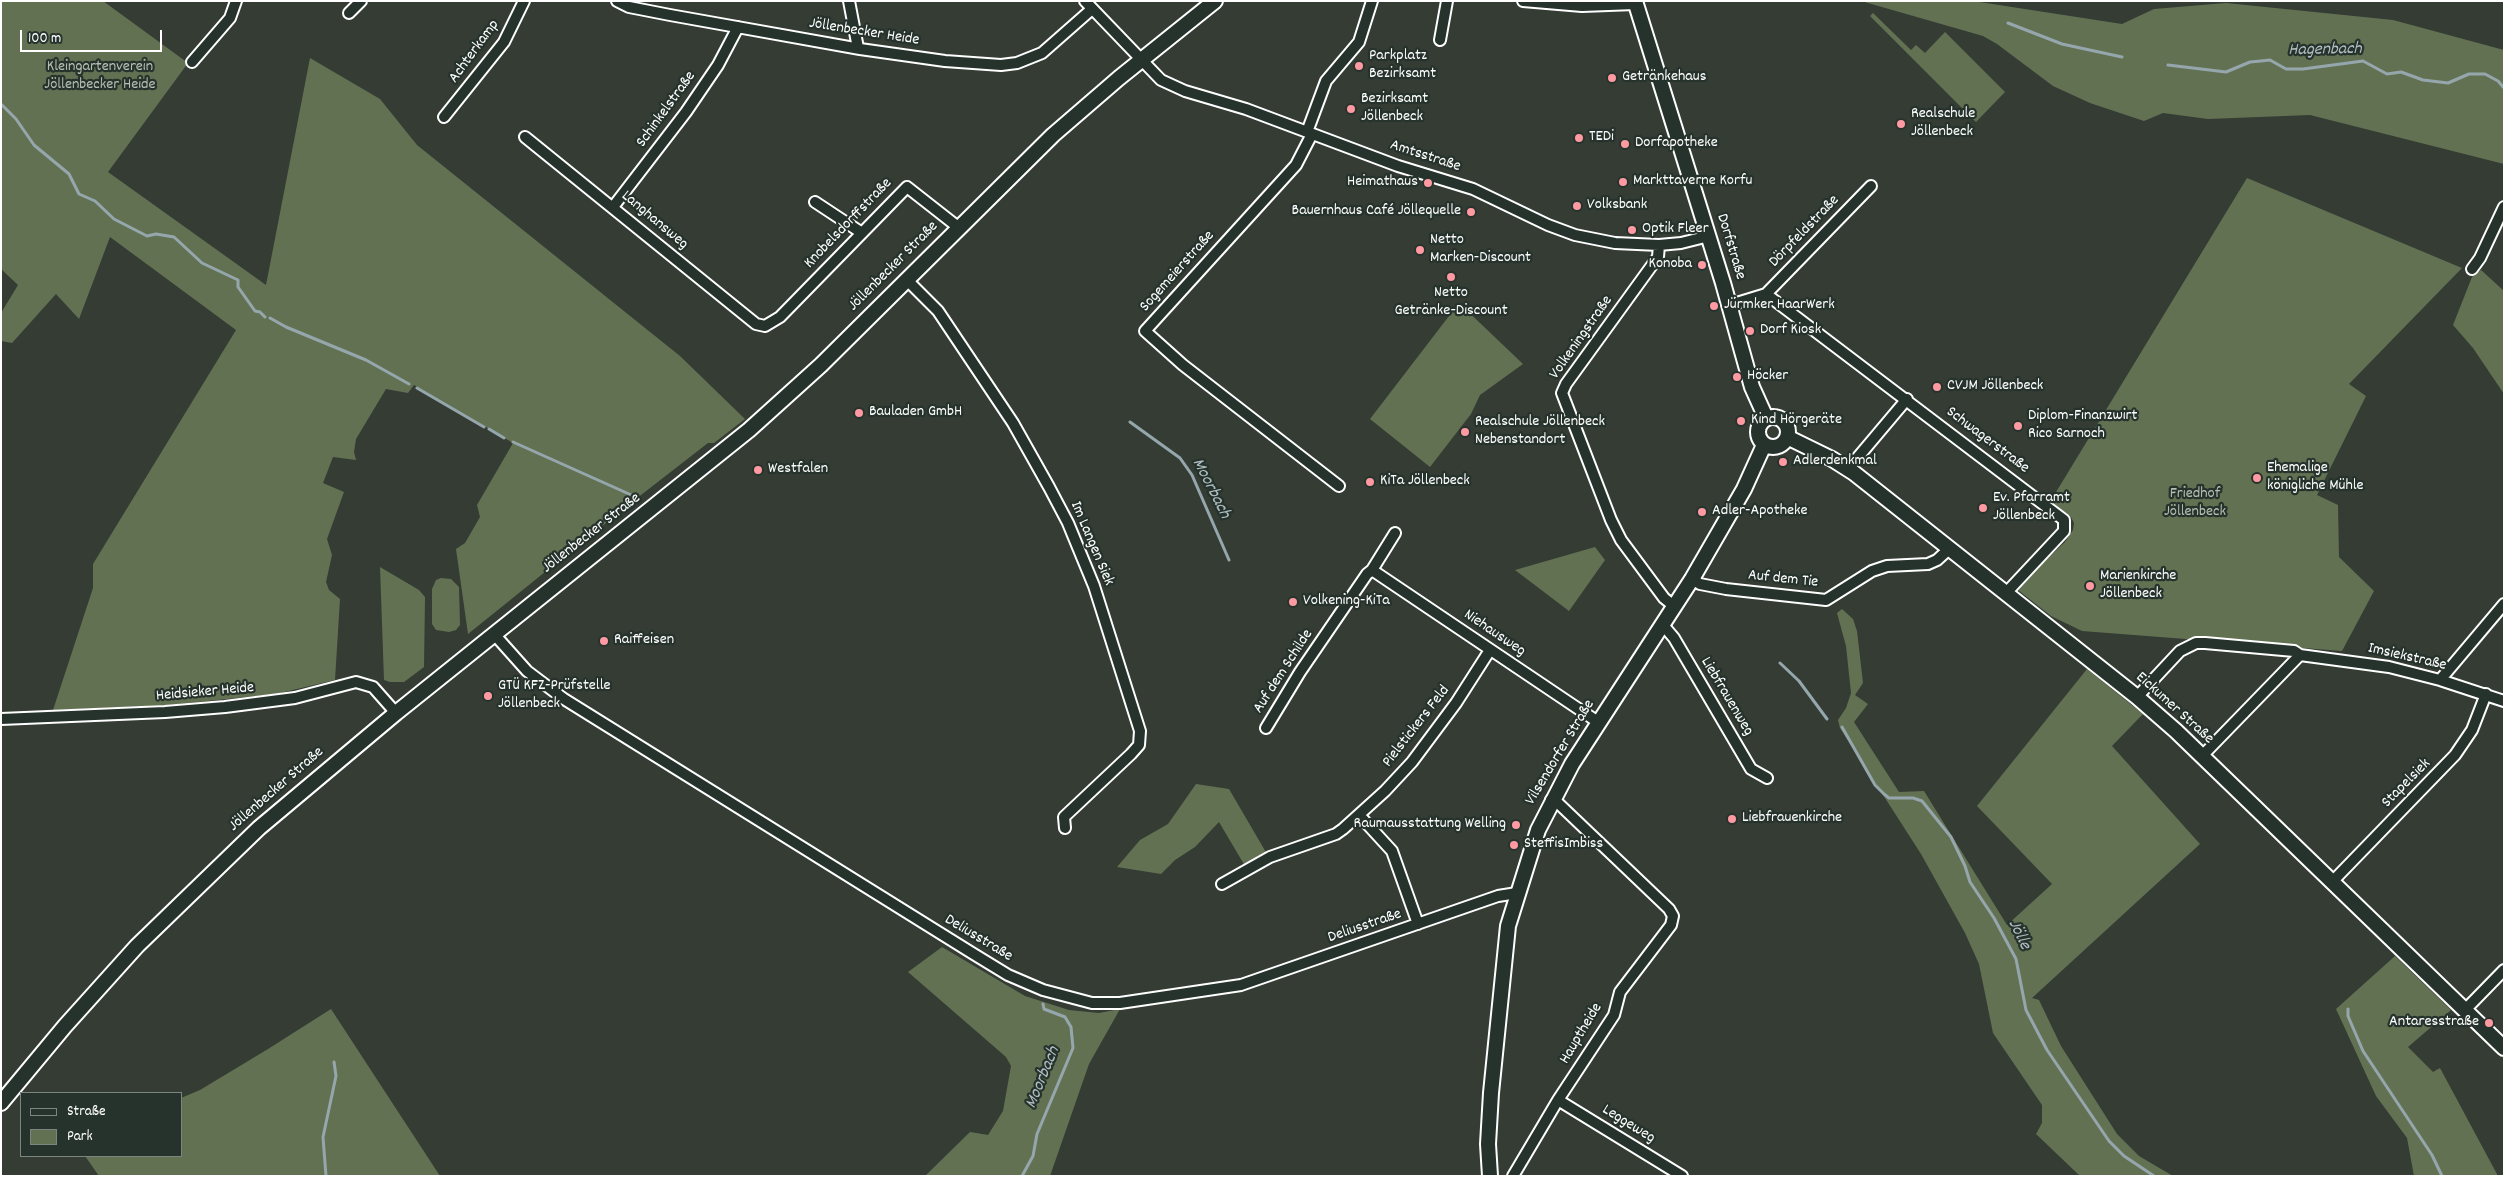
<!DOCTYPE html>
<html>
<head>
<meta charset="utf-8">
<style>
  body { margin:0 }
  #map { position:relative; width:2505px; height:1177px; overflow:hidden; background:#343c34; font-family:Dekko,sans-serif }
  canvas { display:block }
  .frame { position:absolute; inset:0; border:2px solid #fff; pointer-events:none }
  .legend { position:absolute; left:20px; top:1092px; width:162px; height:65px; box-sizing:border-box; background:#26332d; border:1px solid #7d8581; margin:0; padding:6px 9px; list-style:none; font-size:15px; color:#fff }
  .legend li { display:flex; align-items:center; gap:10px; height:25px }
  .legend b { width:25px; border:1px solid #7d8581 }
  .scale { position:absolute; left:20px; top:30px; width:142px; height:22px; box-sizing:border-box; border:2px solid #fff; border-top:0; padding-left:6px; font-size:15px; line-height:18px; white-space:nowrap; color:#fff; -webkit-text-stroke:4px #26332d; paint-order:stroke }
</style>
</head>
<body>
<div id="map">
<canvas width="2505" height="1177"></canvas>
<div class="frame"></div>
<ul class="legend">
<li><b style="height:6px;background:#26332d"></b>Straße</li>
<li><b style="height:14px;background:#637153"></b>Park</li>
</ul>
<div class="scale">100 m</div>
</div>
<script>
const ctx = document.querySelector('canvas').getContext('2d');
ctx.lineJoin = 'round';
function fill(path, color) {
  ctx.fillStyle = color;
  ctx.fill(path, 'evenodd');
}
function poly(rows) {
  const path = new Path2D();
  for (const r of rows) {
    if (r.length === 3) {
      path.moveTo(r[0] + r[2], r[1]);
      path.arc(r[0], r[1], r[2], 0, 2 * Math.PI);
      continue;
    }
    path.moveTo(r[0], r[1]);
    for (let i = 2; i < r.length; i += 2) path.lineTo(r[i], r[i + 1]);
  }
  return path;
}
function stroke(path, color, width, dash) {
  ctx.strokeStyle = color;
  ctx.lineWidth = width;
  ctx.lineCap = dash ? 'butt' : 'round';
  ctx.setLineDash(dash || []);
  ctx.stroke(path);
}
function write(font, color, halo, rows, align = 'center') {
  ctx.font = font + ' Dekko,sans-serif';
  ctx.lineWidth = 4.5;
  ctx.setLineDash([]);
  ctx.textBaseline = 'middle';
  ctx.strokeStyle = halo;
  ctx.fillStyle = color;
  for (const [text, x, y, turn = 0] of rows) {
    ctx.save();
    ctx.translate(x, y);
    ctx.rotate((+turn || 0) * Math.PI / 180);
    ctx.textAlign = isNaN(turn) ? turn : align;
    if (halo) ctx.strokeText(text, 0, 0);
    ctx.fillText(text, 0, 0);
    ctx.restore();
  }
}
fill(poly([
  [1,1,103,1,188,63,108,172,266,285,310,58,380,99,417,145,680,356,745,419,714,443,708,443,632,502,468,634,456,549,465,543,480,517,477,505,513,443,414,385,408,393,386,389,356,439,354,452,356,460,333,457,323,483,344,492,327,539,332,555,326,582,329,590,340,599,335,680,276,694,168,705,53,710,93,588,93,564,236,330,110,237,79,319,56,294,12,343,1,341,1,313,18,285,1,269],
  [1861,1,1973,1,2122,24,2154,9,2226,3,2393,20,2504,50,2504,164,2310,115,2208,119,2163,113,2144,121,2090,103,2053,86,1997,44,1983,36],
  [1873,13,1911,50,1916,45,1925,53,1945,32,2005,92,1976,122,1870,16],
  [2247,178,2462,268,2349,384,2366,396,2317,495,2338,505,2339,557,2374,591,2342,651,2082,631,2051,616,2018,590,2018,587,2065,542,2073,530,2074,523,2071,517,2050,502],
  [2481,270,2504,291,2504,394,2473,348,2453,325,2472,277],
  [1459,303,1523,364,1480,395,1471,414,1430,467,1370,419],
  [1595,547,1605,560,1569,611,1515,570],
  [380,567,419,590,425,597,424,667,404,682,390,682,384,680],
  [441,578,451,579,459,587,460,625,456,630,449,632,436,630,432,624,432,589,436,580],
  [1842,609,1853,619,1857,631,1863,683,1855,695,1868,704,1854,722,1899,792,1924,791,2007,925,2052,884,1977,806,2087,669,2143,714,2112,746,2200,844,2032,998,2039,1000,2061,1046,2117,1134,2139,1156,2173,1176,2080,1176,2036,1134,2042,1123,2042,1105,1993,1033,1979,964,1965,933,1921,854,1840,728,1838,720,1846,708,1851,693,1846,646,1837,613],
  [1196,784,1229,789,1267,854,1245,866,1219,822,1195,847,1175,860,1161,874,1117,867,1140,840,1168,824],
  [942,947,1025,996,1069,1010,1099,1013,1120,1009,1089,1064,1050,1176,925,1176,970,1132,988,1135,1003,1111,1011,1066,1006,1057,908,972],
  [2395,956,2451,1010,2408,1047,2433,1072,2440,1068,2498,1176,2414,1176,2407,1138,2376,1096,2336,1009],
  [331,1009,440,1176,99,1176,85,1156,181,1156,181,1098,200,1090,268,1049]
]), '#637153');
stroke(poly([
  [2008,23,2062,44,2122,57],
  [2168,65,2226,72,2250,62,2261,61,2270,60,2286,69,2303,69,2363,61,2387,74,2401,72,2423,80,2448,83,2469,74,2485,74,2498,81,2504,88],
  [1,104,16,119,34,145,69,174,79,194,95,201,114,219,147,236,156,234,174,237,202,263,238,280,238,287,255,311,260,312,265,317],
  [270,318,286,327,366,360,409,384],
  [417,388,484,427],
  [1130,422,1180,458,1192,475,1229,560],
  [489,429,504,438],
  [513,442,638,498],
  [1780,663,1799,681,1827,719],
  [1842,727,1875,785,1884,794,1889,798,1913,798,1922,801,1951,837,1965,866,1970,882,1994,918,2016,959,2026,1010,2047,1050,2109,1141,2124,1156,2154,1176],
  [2348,1009,2348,1016,2363,1051,2432,1155,2442,1176],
  [326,1176,323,1137,336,1076,334,1062],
  [1022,1176,1033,1156,1037,1134,1073,1048,1071,1027,1065,1017,1044,1009,1043,1004]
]), '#95a7ac', 3);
const street = poly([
  [617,1,629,7,670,15,860,49,945,61,1001,65,1017,63,1042,53,1092,9],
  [849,1,858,48],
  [1085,1,1161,80,1185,91,1246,109,1398,166,1473,189,1548,225,1575,235,1615,243,1659,245,1681,243,1709,236],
  [1523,1,1582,6,1635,4],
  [349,13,361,1],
  [1440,40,1447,1],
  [192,62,230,18,236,1],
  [444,117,504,42,524,1],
  [1307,132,1326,81,1359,42,1372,1],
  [1312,134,1296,165,1145,331,1183,365,1339,486],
  [525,137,756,324,765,326,780,317,907,187,958,227],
  [815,202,862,233],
  [613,207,686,112,718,65,738,27],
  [1659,245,1658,257,1566,384,1562,393,1611,520,1621,540,1664,598,1675,607],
  [2472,269,2480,258,2504,207],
  [907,280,938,311,1013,423,1049,487,1068,523,1094,586,1140,731,1139,745,1131,754,1064,817,1065,828],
  [1766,294,2064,520,2064,531,2006,593],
  [1730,305,1766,294,1871,186],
  [1848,469,1907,399],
  [1372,570,1598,722],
  [1692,579,1700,584,1726,589,1826,600,1872,571,1887,566,1928,564,1937,560,1949,549],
  [1663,625,1674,638,1751,769,1767,778],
  [494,634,527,671,564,699,972,953,1008,975,1043,990,1092,1003,1120,1003,1241,985,1498,896,1517,893],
  [2440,680,2504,604],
  [2137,697,2180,651,2196,643,2205,643,2294,651,2300,655,2389,667,2440,680,2504,701],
  [1,719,165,712,225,707,295,698,356,682,373,687,396,713],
  [1266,728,1300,672,1367,574,1372,570,1395,533],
  [2202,756,2300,655],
  [1359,815,1392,851,1418,924],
  [2332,882,2455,755,2472,730,2486,694],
  [1222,884,1270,857,1336,834,1343,829,1385,791,1412,762,1456,703,1490,650],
  [2465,1010,2504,970],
  [1558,1100,1682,1176],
  [1513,1176,1558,1100,1614,1015,1620,992,1671,925,1673,916,1669,909,1559,804,1551,800]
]);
const secondary = poly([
  [1635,1,1723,283,1752,387,1766,418],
  [1773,432,15],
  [1787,437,1832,459,1854,473,2137,697,2176,731,2504,1048],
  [1,1103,65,1026,137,946,259,828,396,713,749,430,821,365,1053,135,1119,78,1215,1],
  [1490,1176,1488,1144,1491,1093,1508,926,1538,830,1572,764,1692,579,1744,489,1764,445]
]);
stroke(street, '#fff', 14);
stroke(secondary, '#fff', 18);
stroke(street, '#26332d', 10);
stroke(secondary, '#26332d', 14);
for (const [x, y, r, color] of [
  [1359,66,5,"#ff9aa2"],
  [1612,78,5,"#ff9aa2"],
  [1351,109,5,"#ff9aa2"],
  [1901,124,5,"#ff9aa2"],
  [1579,138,5,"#ff9aa2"],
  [1625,144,5,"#ff9aa2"],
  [1623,182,5,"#ff9aa2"],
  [1428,183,5,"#ff9aa2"],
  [1577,206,5,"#ff9aa2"],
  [1471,212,5,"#ff9aa2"],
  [1632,230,5,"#ff9aa2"],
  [1420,250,5,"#ff9aa2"],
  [1702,265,5,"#ff9aa2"],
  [1451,277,5,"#ff9aa2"],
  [1714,306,5,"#ff9aa2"],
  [1750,331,5,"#ff9aa2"],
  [1737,377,5,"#ff9aa2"],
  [1937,387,5,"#ff9aa2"],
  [859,413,5,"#ff9aa2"],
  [1741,421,5,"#ff9aa2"],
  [2018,426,5,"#ff9aa2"],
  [1465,432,5,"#ff9aa2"],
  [1783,462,5,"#ff9aa2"],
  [758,470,5,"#ff9aa2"],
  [2257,478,5,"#ff9aa2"],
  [1370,482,5,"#ff9aa2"],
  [1983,508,5,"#ff9aa2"],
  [1702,512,5,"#ff9aa2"],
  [2090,586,5,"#ff9aa2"],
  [1293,602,5,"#ff9aa2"],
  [604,641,5,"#ff9aa2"],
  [488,696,5,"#ff9aa2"],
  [1732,819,5,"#ff9aa2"],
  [1516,825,5,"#ff9aa2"],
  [1514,845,5,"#ff9aa2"],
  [2489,1023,5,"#ff9aa2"]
]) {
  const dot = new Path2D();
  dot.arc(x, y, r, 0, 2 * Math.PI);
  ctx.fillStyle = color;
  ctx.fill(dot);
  stroke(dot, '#26332d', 2);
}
write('16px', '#fff', '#26332d', [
  ["Jöllenbecker Heide",864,33,9],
  ["Achterkamp",475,52,-54],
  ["Schinkelstraße",667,110,-54],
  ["Amtsstraße",1425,157,18],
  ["Langhansweg",654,221,40],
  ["Knobelsdorffstraße",849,224,-46],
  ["Dörpfeldstraße",1805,232,-46],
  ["Dorfstraße",1730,247,73],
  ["Jöllenbecker Straße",894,267,-45],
  ["Sogemeierstraße",1178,272,-48],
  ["Volkeningstraße",1582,338,-55],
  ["Schwagerstraße",1987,441,37],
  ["Jöllenbecker Straße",592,534,-38],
  ["Im Langen Siek",1091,544,67],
  ["Auf dem Tie",1783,580,6],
  ["Niehausweg",1494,634,34],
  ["Imsiekstraße",2407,658,13],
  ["Auf dem Schilde",1284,672,-57],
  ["Heidsieker Heide",205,693,-5],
  ["Liebfrauenweg",1726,697,59],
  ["Eickumer Straße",2174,709,42],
  ["Pielstickers Feld",1417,727,-52],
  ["Vilsendorfer Straße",1561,753,-59],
  ["Stapelsiek",2407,784,-45],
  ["Jöllenbecker Straße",277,790,-41],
  ["Deliusstraße",1365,927,-19],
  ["Deliusstraße",978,939,31],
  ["Hauptheide",1582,1034,-59],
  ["Leggeweg",1628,1125,32]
]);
write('16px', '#fff', '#26332d', [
  ["Parkplatz",1369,57],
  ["Bezirksamt",1369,75],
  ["Getränkehaus",1622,78],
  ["Bezirksamt",1361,100],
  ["Jöllenbeck",1361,118],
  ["Realschule",1911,115],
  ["Jöllenbeck",1911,133],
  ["TEDi",1589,138],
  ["Dorfapotheke",1635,144],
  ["Markttaverne Korfu",1633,182],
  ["Heimathaus",1418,183,"right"],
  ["Volksbank",1587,206],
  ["Bauernhaus Café Jöllequelle",1461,212,"right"],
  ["Optik Fleer",1642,230],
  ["Netto",1430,241],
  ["Marken-Discount",1430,259],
  ["Konoba",1692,265,"right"],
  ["Netto",1451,294,"center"],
  ["Getränke-Discount",1451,312,"center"],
  ["Jürmker HaarWerk",1724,306],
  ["Dorf Kiosk",1760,331],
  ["Höcker",1747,377],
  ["CVJM Jöllenbeck",1947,387],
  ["Bauladen GmbH",869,413],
  ["Diplom-Finanzwirt",2028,417],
  ["Rico Sarnoch",2028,435],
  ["Kind Hörgeräte",1751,421],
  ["Realschule Jöllenbeck",1475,423],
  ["Nebenstandort",1475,441],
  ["Adlerdenkmal",1793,462],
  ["Ehemalige",2267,469],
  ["königliche Mühle",2267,487],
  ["Westfalen",768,470],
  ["KiTa Jöllenbeck",1380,482],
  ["Ev. Pfarramt",1993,499],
  ["Jöllenbeck",1993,517],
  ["Adler-Apotheke",1712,512],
  ["Marienkirche",2100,577],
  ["Jöllenbeck",2100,595],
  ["Volkening-KiTa",1303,602],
  ["Raiffeisen",614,641],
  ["GTÜ KFZ-Prüfstelle",498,687],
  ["Jöllenbeck",498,705],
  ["Liebfrauenkirche",1742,819],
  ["Raumausstattung Welling",1506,825,"right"],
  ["SteffisImbiss",1524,845],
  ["Antaresstraße",2479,1023,"right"]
], 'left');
write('16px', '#b9bfb2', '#26332d', [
  ["Kleingartenverein",100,68],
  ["Jöllenbecker Heide",100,86],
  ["Friedhof",2195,495],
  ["Jöllenbeck",2195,513]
]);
write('italic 18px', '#b0bdc1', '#26332d', [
  ["Hagenbach",2325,51,-1],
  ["Moorbach",1210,489,63],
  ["Jölle",2018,935,64],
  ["Moorbach",1044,1078,-68]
]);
</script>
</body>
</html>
